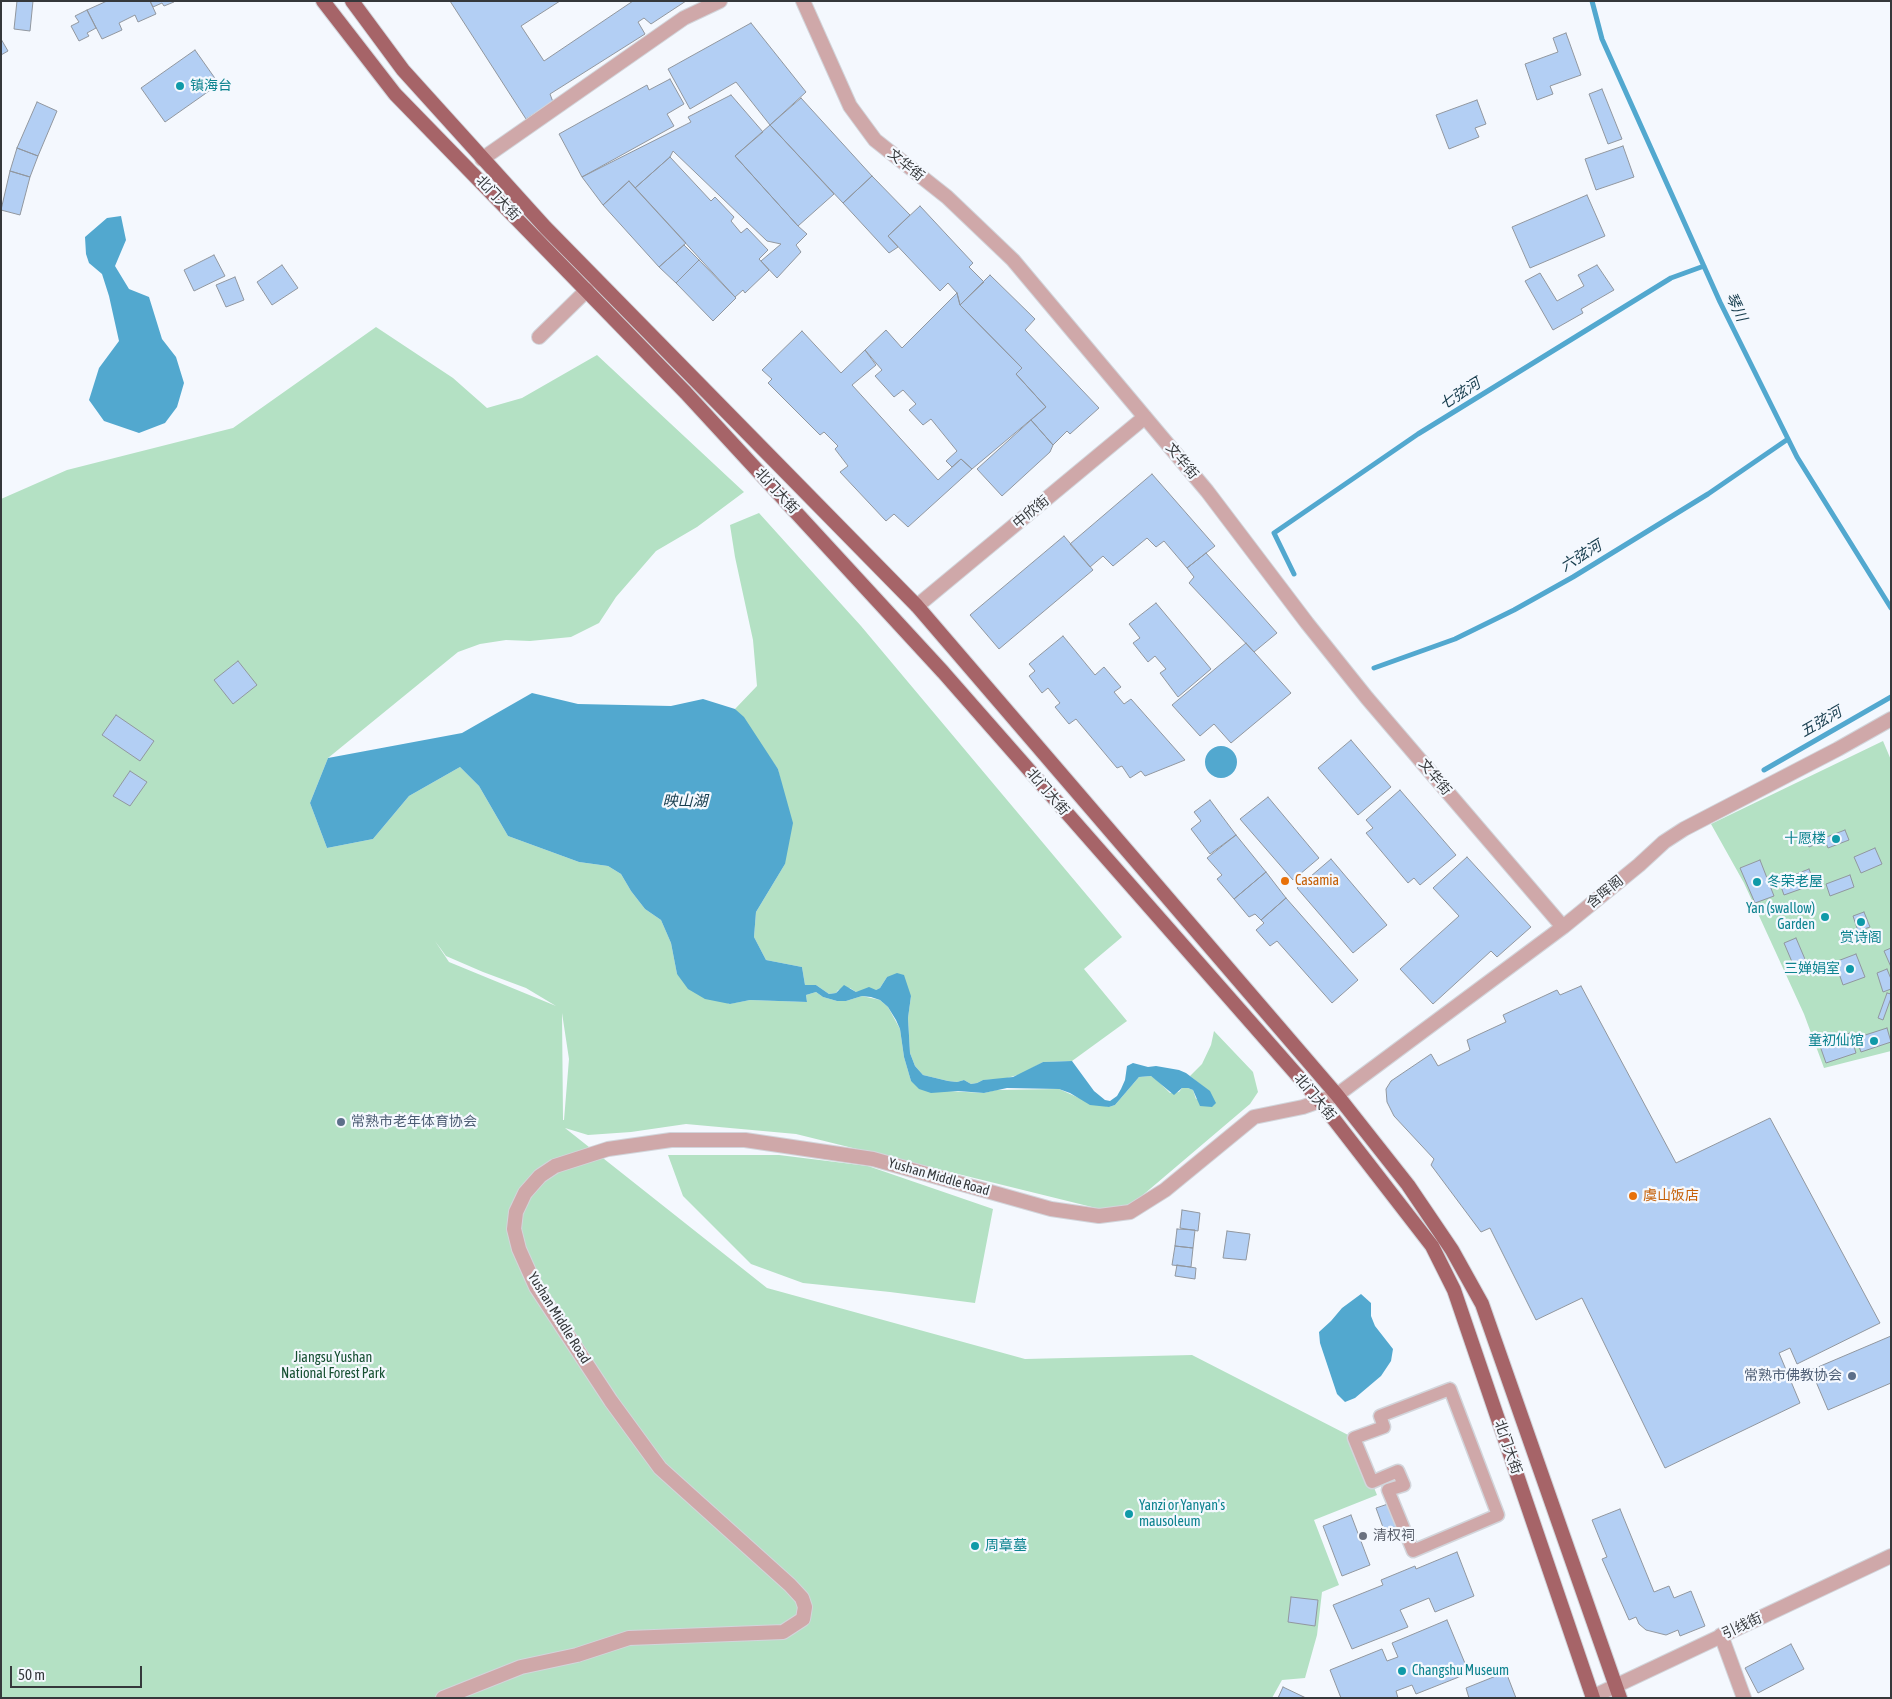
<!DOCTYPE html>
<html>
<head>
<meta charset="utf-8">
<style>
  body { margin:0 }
  #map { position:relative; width:1892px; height:1699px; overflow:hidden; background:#f4f8fe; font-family:"Asap Condensed",sans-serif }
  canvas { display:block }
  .frame { position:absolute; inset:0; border:2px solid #35383b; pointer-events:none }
  .scale { position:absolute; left:10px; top:1666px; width:132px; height:22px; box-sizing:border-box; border:2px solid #35383b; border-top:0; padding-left:6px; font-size:15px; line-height:18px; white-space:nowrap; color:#35383b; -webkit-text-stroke:4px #f4f8fe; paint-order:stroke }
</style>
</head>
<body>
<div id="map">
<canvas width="1892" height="1699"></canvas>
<div class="frame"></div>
<div class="scale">50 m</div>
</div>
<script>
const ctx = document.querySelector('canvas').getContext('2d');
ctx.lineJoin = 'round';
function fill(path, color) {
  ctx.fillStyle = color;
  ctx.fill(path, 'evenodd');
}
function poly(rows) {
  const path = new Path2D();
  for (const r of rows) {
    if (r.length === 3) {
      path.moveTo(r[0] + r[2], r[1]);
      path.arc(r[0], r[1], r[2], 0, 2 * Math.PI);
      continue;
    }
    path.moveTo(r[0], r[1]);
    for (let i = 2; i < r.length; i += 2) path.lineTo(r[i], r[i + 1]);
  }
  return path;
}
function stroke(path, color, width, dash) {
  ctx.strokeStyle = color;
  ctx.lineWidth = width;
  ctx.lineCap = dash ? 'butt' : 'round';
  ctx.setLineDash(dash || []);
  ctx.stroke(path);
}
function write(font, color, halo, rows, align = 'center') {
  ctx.font = font + ' "Asap Condensed","Noto Sans SC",sans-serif';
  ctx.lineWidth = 4.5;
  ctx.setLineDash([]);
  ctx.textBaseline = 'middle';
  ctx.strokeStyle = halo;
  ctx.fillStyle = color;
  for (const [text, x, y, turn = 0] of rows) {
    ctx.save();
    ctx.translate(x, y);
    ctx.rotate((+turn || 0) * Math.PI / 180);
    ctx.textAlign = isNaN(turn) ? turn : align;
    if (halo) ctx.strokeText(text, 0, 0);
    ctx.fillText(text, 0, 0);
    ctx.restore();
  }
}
fill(poly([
  [376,327,453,378,487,408,522,398,597,355,744,492,697,527,656,551,616,597,599,623,571,637,530,641,506,640,480,644,458,652,328,758,310,803,327,848,373,839,409,796,460,767,479,786,508,836,579,862,608,866,621,874,631,891,645,909,661,920,671,943,677,974,729,1004,750,1000,807,1002,806,995,816,992,823,997,837,1001,846,1001,862,996,880,1000,888,1007,900,1029,904,1057,911,1081,947,1091,984,1093,996,1090,1059,1089,1079,1098,1109,1107,1115,1105,1139,1077,1151,1076,1157,1080,1170,1093,1179,1092,1182,1088,1188,1088,1193,1090,1196,1099,1210,1092,1190,1076,1202,1064,1211,1045,1214,1031,1253,1072,1258,1092,1250,1104,1137,1200,1124,1207,1110,1209,1096,1208,796,1134,686,1124,631,1132,588,1135,565,1128,767,1288,1025,1359,1192,1355,1354,1438,1377,1495,1314,1520,1339,1585,1322,1592,1317,1635,1305,1678,1282,1680,1272,1698,1,1698,1,499,67,470,233,428],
  [435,941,446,956,483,972,526,988,556,1006,449,962],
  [562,1013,569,1059,564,1120,563,1120],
  [759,513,861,626,1122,937,1084,969,1127,1021,1072,1061,1043,1062,1021,1074,1004,1079,983,1080,977,1083,971,1084,964,1080,957,1082,948,1081,923,1075,915,1066,910,1053,908,1018,911,996,887,977,880,988,876,990,856,992,850,988,838,990,836,993,829,994,816,985,805,985,802,967,766,960,754,937,756,912,785,864,784,796,778,769,735,709,757,686,753,640,735,557,730,525],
  [1883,741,1891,760,1891,1051,1824,1068,1804,1014,1744,883,1711,824],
  [668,1155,779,1155,868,1166,993,1209,975,1303,890,1292,803,1283,751,1264,683,1196]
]), '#b4e1c4');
fill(poly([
  [121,216,126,240,115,266,129,289,149,297,162,339,176,357,184,383,177,407,165,423,139,433,104,421,89,400,99,368,119,341,109,296,102,274,89,263,86,254,85,237,107,218],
  [532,693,578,704,671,706,703,699,735,709,744,717,778,769,793,823,785,864,756,912,754,937,766,960,802,967,805,985,816,985,829,994,836,993,844,985,856,992,869,987,876,990,880,988,887,977,897,973,904,975,911,996,908,1018,910,1053,915,1066,923,1075,948,1081,957,1082,964,1080,971,1084,977,1083,983,1080,1013,1077,1043,1062,1072,1061,1094,1091,1105,1100,1110,1101,1117,1096,1121,1089,1125,1080,1127,1066,1133,1063,1148,1067,1156,1066,1179,1070,1186,1073,1210,1091,1216,1103,1212,1107,1200,1106,1193,1090,1188,1088,1182,1088,1174,1095,1151,1076,1139,1077,1115,1105,1109,1107,1090,1105,1070,1093,1059,1089,1007,1088,984,1093,958,1091,931,1093,919,1089,911,1081,904,1057,900,1029,896,1020,888,1007,880,1000,871,997,862,996,846,1001,837,1001,823,997,816,992,806,995,807,1002,750,1000,730,1004,705,999,688,989,677,974,671,943,661,920,645,909,631,891,621,874,608,866,579,862,508,836,479,786,460,767,409,796,373,839,327,848,310,803,328,758,462,733],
  [1221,762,16],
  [1361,1294,1371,1303,1371,1316,1375,1326,1393,1349,1391,1361,1381,1376,1355,1398,1345,1402,1337,1394,1320,1343,1319,1332,1331,1321,1342,1308]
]), '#52a8cf');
stroke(poly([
  [1592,1,1602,39,1720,302,1797,457,1891,608],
  [1294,574,1274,533,1418,434,1671,278,1704,266],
  [1374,668,1455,639,1514,610,1573,577,1708,494,1788,439],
  [1764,770,1891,697]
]), '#52a8cf', 5);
const building = poly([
  [17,1,33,1,30,31,14,29,17,1],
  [107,1,150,1,156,14,138,22,135,15,119,23,122,30,102,39,87,10,107,1],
  [150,1,174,1,174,2,164,6,162,3,153,7,150,1],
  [450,1,560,1,521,26,544,61,633,1,686,1,651,24,644,18,638,22,645,34,550,94,553,102,526,119,450,1],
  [87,10,96,28,87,33,89,36,79,41,71,26,79,22,75,16,87,10],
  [751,23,806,92,770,125,736,82,690,109,668,69,751,23],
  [1566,33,1581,75,1550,86,1553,94,1537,100,1525,64,1558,52,1553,38,1566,33],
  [1,39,8,51,1,55,1,39],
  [195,50,219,84,165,122,141,88,195,50],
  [670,79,684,104,667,114,674,126,582,177,559,134,647,85,649,90,670,79],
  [1602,89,1622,139,1608,144,1589,94,1602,89],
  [731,95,763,132,735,156,798,226,807,234,796,245,801,252,777,278,761,261,781,244,767,241,673,151,670,157,635,188,629,181,603,205,582,177,691,122,688,117,731,95],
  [801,98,872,176,843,203,770,125,801,98],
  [1477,100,1486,124,1475,128,1479,137,1449,149,1436,115,1477,100],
  [37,102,57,111,38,156,17,148,37,102],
  [770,125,834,194,798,226,735,156,770,125],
  [1623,146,1634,177,1596,190,1585,159,1623,146],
  [17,148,38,156,30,177,10,171,17,148],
  [670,157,711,201,715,197,734,217,731,221,741,233,747,228,768,250,759,259,769,270,745,293,743,290,735,297,635,188,670,157],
  [10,171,30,177,20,215,1,210,10,171],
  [872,176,910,215,888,236,898,247,889,253,843,203,872,176],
  [629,181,686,243,659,267,603,205,629,181],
  [1587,195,1605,236,1530,268,1512,227,1587,195],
  [920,206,973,263,969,267,984,282,960,305,957,293,948,283,940,291,888,236,920,206],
  [684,245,699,260,676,283,659,267,684,245],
  [214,255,225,276,194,291,184,270,214,255],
  [699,260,736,298,713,321,676,283,699,260],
  [282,265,298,288,272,305,257,282,282,265],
  [1597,265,1614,290,1581,309,1583,313,1553,330,1525,281,1540,273,1557,301,1584,286,1578,275,1597,265],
  [990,275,1035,319,1025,330,1099,408,1070,434,1067,431,1053,445,1031,420,1046,407,1016,374,1022,368,960,305,990,275],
  [235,277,244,300,226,307,216,285,235,277],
  [957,293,960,305,1022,368,1016,374,1046,407,972,469,961,459,952,467,946,461,957,451,931,419,923,425,909,410,916,404,903,390,894,397,875,376,882,370,865,350,886,330,902,348,957,293],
  [802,331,841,373,865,350,876,365,852,385,938,480,961,459,972,469,908,527,894,514,886,521,840,472,848,466,835,449,838,446,824,432,820,435,768,383,772,379,762,370,802,331],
  [1031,420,1053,445,1050,452,1002,496,977,469,1031,420],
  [1152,474,1215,546,1187,568,1164,541,1156,547,1147,538,1113,566,1103,556,1090,567,1070,544,1152,474],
  [1064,536,1093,570,999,649,970,615,1064,536],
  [1206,553,1277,633,1254,652,1189,583,1194,577,1187,568,1206,553],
  [1156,603,1211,669,1178,697,1160,673,1166,669,1155,656,1148,662,1133,643,1140,638,1129,624,1156,603],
  [1063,636,1095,675,1104,667,1121,687,1114,692,1124,704,1131,699,1185,760,1145,776,1141,771,1130,778,1122,766,1117,768,1076,719,1069,724,1055,707,1060,703,1048,688,1042,693,1029,676,1035,671,1029,664,1063,636],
  [1246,643,1291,693,1231,743,1214,724,1200,736,1172,705,1246,643],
  [238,661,257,685,233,704,214,680,238,661],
  [116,715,154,741,140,761,102,735,116,715],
  [1351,740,1391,787,1358,815,1318,768,1351,740],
  [130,771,147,782,130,806,113,796,130,771],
  [1400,790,1456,855,1420,885,1414,878,1408,883,1366,833,1373,828,1366,820,1400,790],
  [1268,797,1319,858,1293,880,1240,819,1268,797],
  [1210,800,1236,835,1210,854,1191,829,1201,821,1194,812,1210,800],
  [1845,830,1849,840,1828,848,1824,838,1845,830],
  [1819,832,1823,841,1809,847,1805,837,1819,832],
  [1236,835,1266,872,1234,899,1217,879,1222,875,1207,858,1236,835],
  [1875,848,1882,864,1861,873,1854,857,1875,848],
  [1467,857,1531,927,1497,957,1491,951,1433,1004,1400,969,1459,916,1433,888,1467,857],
  [1331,859,1387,925,1353,953,1297,888,1331,859],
  [1760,860,1774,896,1755,903,1740,868,1760,860],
  [1809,869,1815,884,1784,895,1779,881,1809,869],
  [1266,872,1286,898,1261,920,1255,914,1249,917,1234,899,1266,872],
  [1850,875,1854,887,1830,896,1826,884,1850,875],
  [1286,898,1358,980,1332,1003,1277,941,1270,946,1256,930,1264,923,1261,920,1286,898],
  [1864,912,1870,927,1858,931,1853,916,1864,912],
  [1796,938,1810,971,1798,976,1784,943,1796,938],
  [1891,948,1891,967,1884,951,1891,948],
  [1856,954,1865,977,1843,985,1835,962,1856,954],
  [1887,969,1891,979,1891,989,1883,992,1877,973,1887,969],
  [1581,986,1676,1163,1770,1118,1880,1323,1797,1364,1790,1348,1779,1353,1800,1403,1665,1468,1582,1298,1536,1320,1490,1228,1481,1232,1431,1165,1434,1159,1394,1116,1387,1102,1386,1089,1391,1081,1431,1054,1438,1066,1470,1050,1467,1040,1506,1022,1503,1015,1557,990,1560,995,1581,986],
  [1887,993,1891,994,1891,998,1883,1020,1878,1018,1887,993],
  [1887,1028,1891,1042,1861,1052,1856,1038,1887,1028],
  [1850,1033,1856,1053,1826,1063,1819,1043,1850,1033],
  [1182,1210,1200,1213,1198,1231,1180,1228,1182,1210],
  [1177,1229,1195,1230,1193,1248,1175,1246,1177,1229],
  [1227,1231,1250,1234,1246,1260,1223,1258,1227,1231],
  [1175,1246,1193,1248,1191,1267,1172,1265,1175,1246],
  [1177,1265,1196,1268,1195,1279,1175,1276,1177,1265],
  [1891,1336,1891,1383,1828,1410,1811,1370,1891,1336],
  [1391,1503,1403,1536,1388,1541,1376,1508,1391,1503],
  [1620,1509,1654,1592,1669,1586,1674,1598,1691,1591,1705,1626,1680,1636,1678,1630,1666,1635,1646,1630,1639,1624,1636,1617,1629,1620,1602,1559,1607,1557,1592,1520,1620,1509],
  [1351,1515,1370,1565,1342,1576,1323,1526,1351,1515],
  [1457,1552,1474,1596,1435,1612,1429,1598,1400,1610,1408,1627,1352,1649,1333,1605,1383,1585,1381,1580,1415,1566,1416,1569,1457,1552],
  [1291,1597,1318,1600,1315,1626,1288,1622,1291,1597],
  [1447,1620,1469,1673,1416,1694,1412,1685,1396,1691,1398,1698,1341,1698,1330,1670,1382,1649,1387,1661,1398,1657,1392,1643,1447,1620],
  [1791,1644,1804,1669,1758,1693,1745,1668,1791,1644],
  [1506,1672,1516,1698,1469,1698,1466,1688,1506,1672],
  [1283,1687,1306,1698,1278,1698,1283,1687]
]);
fill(building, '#b3cff4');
stroke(building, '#91979f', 1);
const pedestrian = poly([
  [1450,1389,1498,1515,1413,1551,1388,1490,1404,1485,1398,1471,1372,1482,1354,1438,1384,1427,1380,1416,1450,1389]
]);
const minor = poly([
  [803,1,850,106,875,140,947,197,1013,260,1207,491,1307,623,1367,698,1563,927],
  [482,159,684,18,720,1],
  [539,337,587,290],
  [917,606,1145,417],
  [1721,1635,1744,1698],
  [443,1698,521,1667,577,1655,629,1638,783,1632,803,1619,805,1607,802,1598,790,1585,660,1468,611,1401,536,1287,519,1249,514,1229,516,1212,525,1193,540,1176,555,1166,608,1149,671,1140,745,1140,873,1159,1051,1209,1099,1216,1130,1212,1165,1190,1254,1117,1303,1107,1337,1095,1563,927,1639,865,1664,842,1684,829,1838,749,1891,719]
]);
const tertiary = poly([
  [1592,1697,1891,1556]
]);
const primary = poly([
  [323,1,395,94,686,393,943,672,1319,1100,1432,1246,1454,1290,1593,1698],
  [352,1,403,70,545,227,917,606,1337,1095,1408,1185,1452,1250,1482,1304,1620,1698]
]);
stroke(pedestrian, '#d2d5db', 15);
stroke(minor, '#d2d5db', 16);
stroke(tertiary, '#d2d5db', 16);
stroke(primary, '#d2d5db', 16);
stroke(pedestrian, '#cfa8a9', 12);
stroke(minor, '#cfa8a9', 14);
stroke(tertiary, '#cfa8a9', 14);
stroke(primary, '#a66468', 14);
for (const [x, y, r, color] of [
  [180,86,5,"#0f9aa8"],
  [1836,839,5,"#0f9aa8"],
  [1285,881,5,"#e8710a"],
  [1757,882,5,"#0f9aa8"],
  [1825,917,5,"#0f9aa8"],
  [1861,922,5,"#0f9aa8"],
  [1850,969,5,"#0f9aa8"],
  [1874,1041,5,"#0f9aa8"],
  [341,1122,5,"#5c6f8a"],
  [1633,1196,5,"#e8710a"],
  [1852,1376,5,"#5c6f8a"],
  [1129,1514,5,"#0f9aa8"],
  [1363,1536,5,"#6b7280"],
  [975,1546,5,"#0f9aa8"],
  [1402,1671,5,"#0f9aa8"]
]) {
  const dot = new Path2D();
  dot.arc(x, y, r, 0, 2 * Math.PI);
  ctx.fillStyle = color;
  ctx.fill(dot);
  stroke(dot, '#f4f8fe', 2);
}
write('14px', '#0d838f', '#f4f8fe', [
  ["镇海台",190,86],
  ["十愿楼",1826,839,"right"],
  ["冬荣老屋",1767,882],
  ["Yan (swallow)",1815,909,"right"],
  ["Garden",1815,925,"right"],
  ["赏诗阁",1861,938,"center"],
  ["三婵娟室",1840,969,"right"],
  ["童初仙馆",1864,1041,"right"],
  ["Yanzi or Yanyan's",1139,1506],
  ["mausoleum",1139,1522],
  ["周章墓",985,1546],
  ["Changshu Museum",1412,1671]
], 'left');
write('14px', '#35383b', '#f4f8fe', [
  ["文华街",906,165,39],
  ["北门大街",498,198,46],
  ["文华街",1182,461,50],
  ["北门大街",777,491,47],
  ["中欣街",1031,512,-40],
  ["文华街",1435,777,50],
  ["北门大街",1048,792,49],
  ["含晖阁",1605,892,-39],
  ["北门大街",1315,1097,50],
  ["Yushan Middle Road",939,1177,16],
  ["Yushan Middle Road",559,1318,58],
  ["北门大街",1508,1447,71],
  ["引线街",1742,1626,-25]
]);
write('14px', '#c56008', '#f4f8fe', [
  ["Casamia",1295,881],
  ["虞山饭店",1643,1196]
], 'left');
write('14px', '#4e5e75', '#f4f8fe', [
  ["常熟市老年体育协会",351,1122],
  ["常熟市佛教协会",1842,1376,"right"]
], 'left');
write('14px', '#165032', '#f4f8fe', [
  ["Jiangsu Yushan",333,1358],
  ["National Forest Park",333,1374]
]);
write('14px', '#5b616d', '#f4f8fe', [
  ["清权祠",1373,1536]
], 'left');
write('italic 15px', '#163c4d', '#f4f8fe', [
  ["琴川",1736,307,64],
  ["七弦河",1460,394,-32],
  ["六弦河",1581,556,-31],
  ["五弦河",1821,722,-30],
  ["映山湖",685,801]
]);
</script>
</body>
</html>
